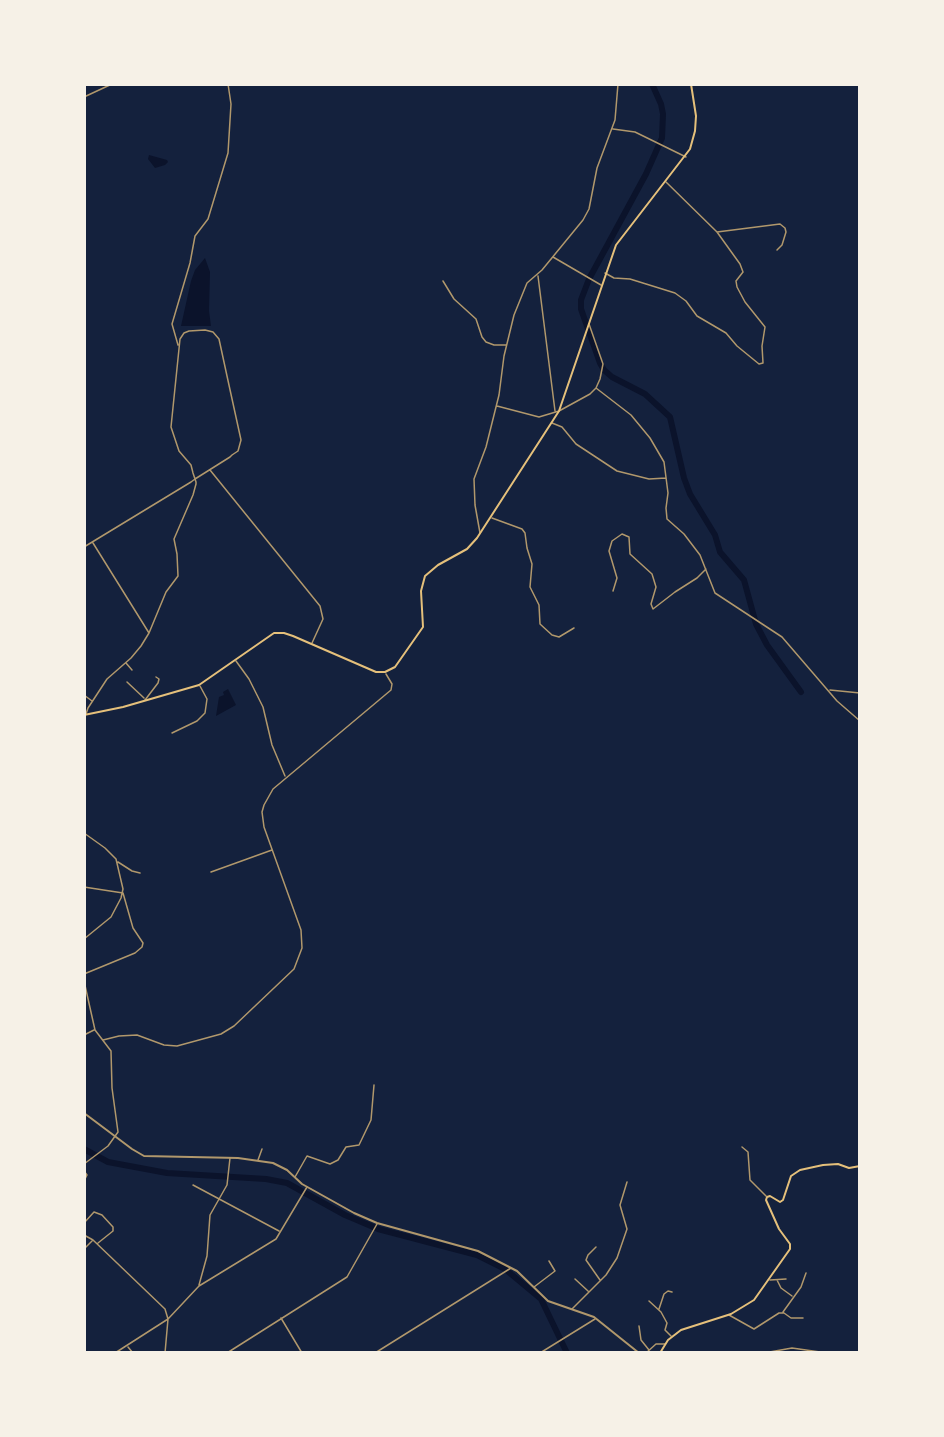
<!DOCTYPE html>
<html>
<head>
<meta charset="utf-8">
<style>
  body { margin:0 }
  #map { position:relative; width:944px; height:1437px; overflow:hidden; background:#14213d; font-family:"Archivo Narrow",sans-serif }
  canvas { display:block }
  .frame { position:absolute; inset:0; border:86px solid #f6f1e7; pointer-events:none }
</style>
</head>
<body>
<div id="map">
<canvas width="944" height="1437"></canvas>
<div class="frame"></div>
</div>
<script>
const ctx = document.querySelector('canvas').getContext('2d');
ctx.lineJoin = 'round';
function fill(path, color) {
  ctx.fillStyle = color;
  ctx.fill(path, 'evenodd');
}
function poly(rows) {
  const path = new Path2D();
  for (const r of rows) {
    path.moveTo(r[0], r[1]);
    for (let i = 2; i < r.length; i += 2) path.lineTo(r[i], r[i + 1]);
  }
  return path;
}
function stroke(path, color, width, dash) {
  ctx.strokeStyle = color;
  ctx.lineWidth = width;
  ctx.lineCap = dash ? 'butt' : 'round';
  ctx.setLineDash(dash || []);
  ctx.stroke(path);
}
fill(poly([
  [149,155,167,160,168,162,165,165,155,168,148,159],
  [205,258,210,272,209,311,211,326,181,326,191,281,195,270],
  [228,689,236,705,216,716,219,697,224,695,223,692]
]), '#0b132b');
stroke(poly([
  [652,84,661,104,663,114,662,138,646,174,589,279,581,300,581,309,600,363,604,370,612,377,645,394,670,417,684,478,690,494,715,535,720,552,744,580,756,624,767,645,801,692],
  [84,1149,108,1162,167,1173,266,1179,287,1183,345,1215,378,1229,477,1255,505,1269,541,1299,567,1353]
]), '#0b132b', 6);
stroke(poly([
  [84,97,112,84],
  [613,129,635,132,686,157],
  [717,232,780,224,785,228,786,232,782,245,777,250],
  [553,257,601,285],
  [605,273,614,278,630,279,675,293,686,301,697,316,726,333,737,346,759,364,763,363,762,346,765,327,745,302,737,287,736,281,743,272,740,264,717,232,666,182],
  [538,276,555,411],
  [443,281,454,299,476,319,482,337,486,342,494,345,506,345],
  [178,345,172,324,190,263,195,236,208,219,228,153,231,104,228,84],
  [596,388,631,415,650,438,664,462,668,493,666,508,667,519,684,534,700,555,715,593,782,637,837,701,860,721],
  [497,406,539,417,559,411,590,394,596,388,600,379,603,364,589,324],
  [552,423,562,427,576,444,617,471,649,479,666,478],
  [210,470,320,606,323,619,312,643],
  [492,518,522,529,525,533,527,548,532,564,530,587,539,605,540,624,552,635,559,637,574,628],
  [480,533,475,505,474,479,486,447,499,395,504,356,514,315,527,283,542,270,583,220,589,209,597,168,615,120,618,84],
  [93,543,149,633],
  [84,547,191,482,195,479,230,457,232,455,238,451,241,440,227,376,219,339,213,332,205,330,189,331,184,333,180,339,171,427,179,451,191,465,193,473,196,482,196,484,193,495,174,539,177,554,178,576,166,592,149,633,141,646,131,658,107,679,88,708,86,714],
  [613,591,617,578,609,551,612,541,622,534,629,537,630,554,652,574,656,587,651,604,653,609,675,592,697,578,706,569],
  [236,661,249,679,263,707,272,745,285,776],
  [126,663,132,670],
  [127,682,144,698],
  [830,690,860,693],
  [84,695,92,701],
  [145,700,158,683,159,679,156,677],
  [172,733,197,721,205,713,207,699,200,686],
  [84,833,105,848,116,859,123,889,121,898,111,917,84,939],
  [118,862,132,871,140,873],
  [211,872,272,850],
  [84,887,123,893,133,928,143,943,142,947,135,953,84,974],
  [84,981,95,1030,111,1051,112,1088,118,1132,108,1146,84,1164],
  [84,1035,94,1030],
  [103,1040,119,1036,137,1035,164,1045,177,1046,221,1034,234,1026,294,969,302,948,301,930,264,827,262,812,264,805,273,789,391,690,392,684,386,674],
  [742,1147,748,1152,750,1180,766,1196],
  [258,1160,262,1149],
  [84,1171,87,1175,84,1181],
  [295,1177,307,1156,330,1164,338,1160,346,1147,359,1145,371,1120,374,1085],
  [193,1185,279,1231],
  [84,1223,94,1212,102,1215,113,1227,113,1231,98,1243],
  [84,1235,93,1240,165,1309,168,1319,165,1353],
  [596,1247,588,1255,586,1260,600,1280],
  [84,1249,92,1241],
  [575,1279,588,1291],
  [770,1280,786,1279],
  [777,1280,781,1288,792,1296],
  [199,1285,207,1256,210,1215,227,1185,230,1158],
  [534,1287,555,1271,549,1261],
  [649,1301,661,1312,667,1323,665,1330,671,1336],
  [572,1309,606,1275,617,1258,627,1229,620,1205,627,1182],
  [659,1309,664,1294,668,1291,672,1292],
  [783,1312,801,1287,806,1273],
  [729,1315,754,1329,779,1313,784,1313,791,1318,803,1318],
  [281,1318,302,1353],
  [639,1326,641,1340,649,1350],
  [128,1347,133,1353],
  [115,1353,168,1319,199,1286,276,1239,307,1187],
  [227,1353,347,1277,377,1224],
  [375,1353,511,1268],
  [540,1353,595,1319],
  [646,1353,656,1344,665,1344],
  [764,1353,792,1348,827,1353]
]), '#b1986c', 1.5);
stroke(poly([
  [84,1113,132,1149,144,1156,238,1158,273,1163,287,1170,302,1184,354,1213,377,1223,478,1251,517,1271,548,1301,594,1317,639,1353]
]), '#b1986c', 2);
stroke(poly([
  [84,715,123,707,199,685,274,633,284,633,293,636,376,672,385,672,395,667,423,627,421,591,425,576,438,565,467,549,477,538,559,411,616,245,690,149,695,131,696,116,691,84],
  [860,1202,860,1206],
  [660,1353,668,1340,681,1330,731,1314,754,1300,790,1249,790,1244,779,1229,766,1200,767,1197,770,1196,780,1202,783,1200,791,1176,800,1170,823,1165,838,1164,849,1168,860,1166]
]), '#e5c07b', 2);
</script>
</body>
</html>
